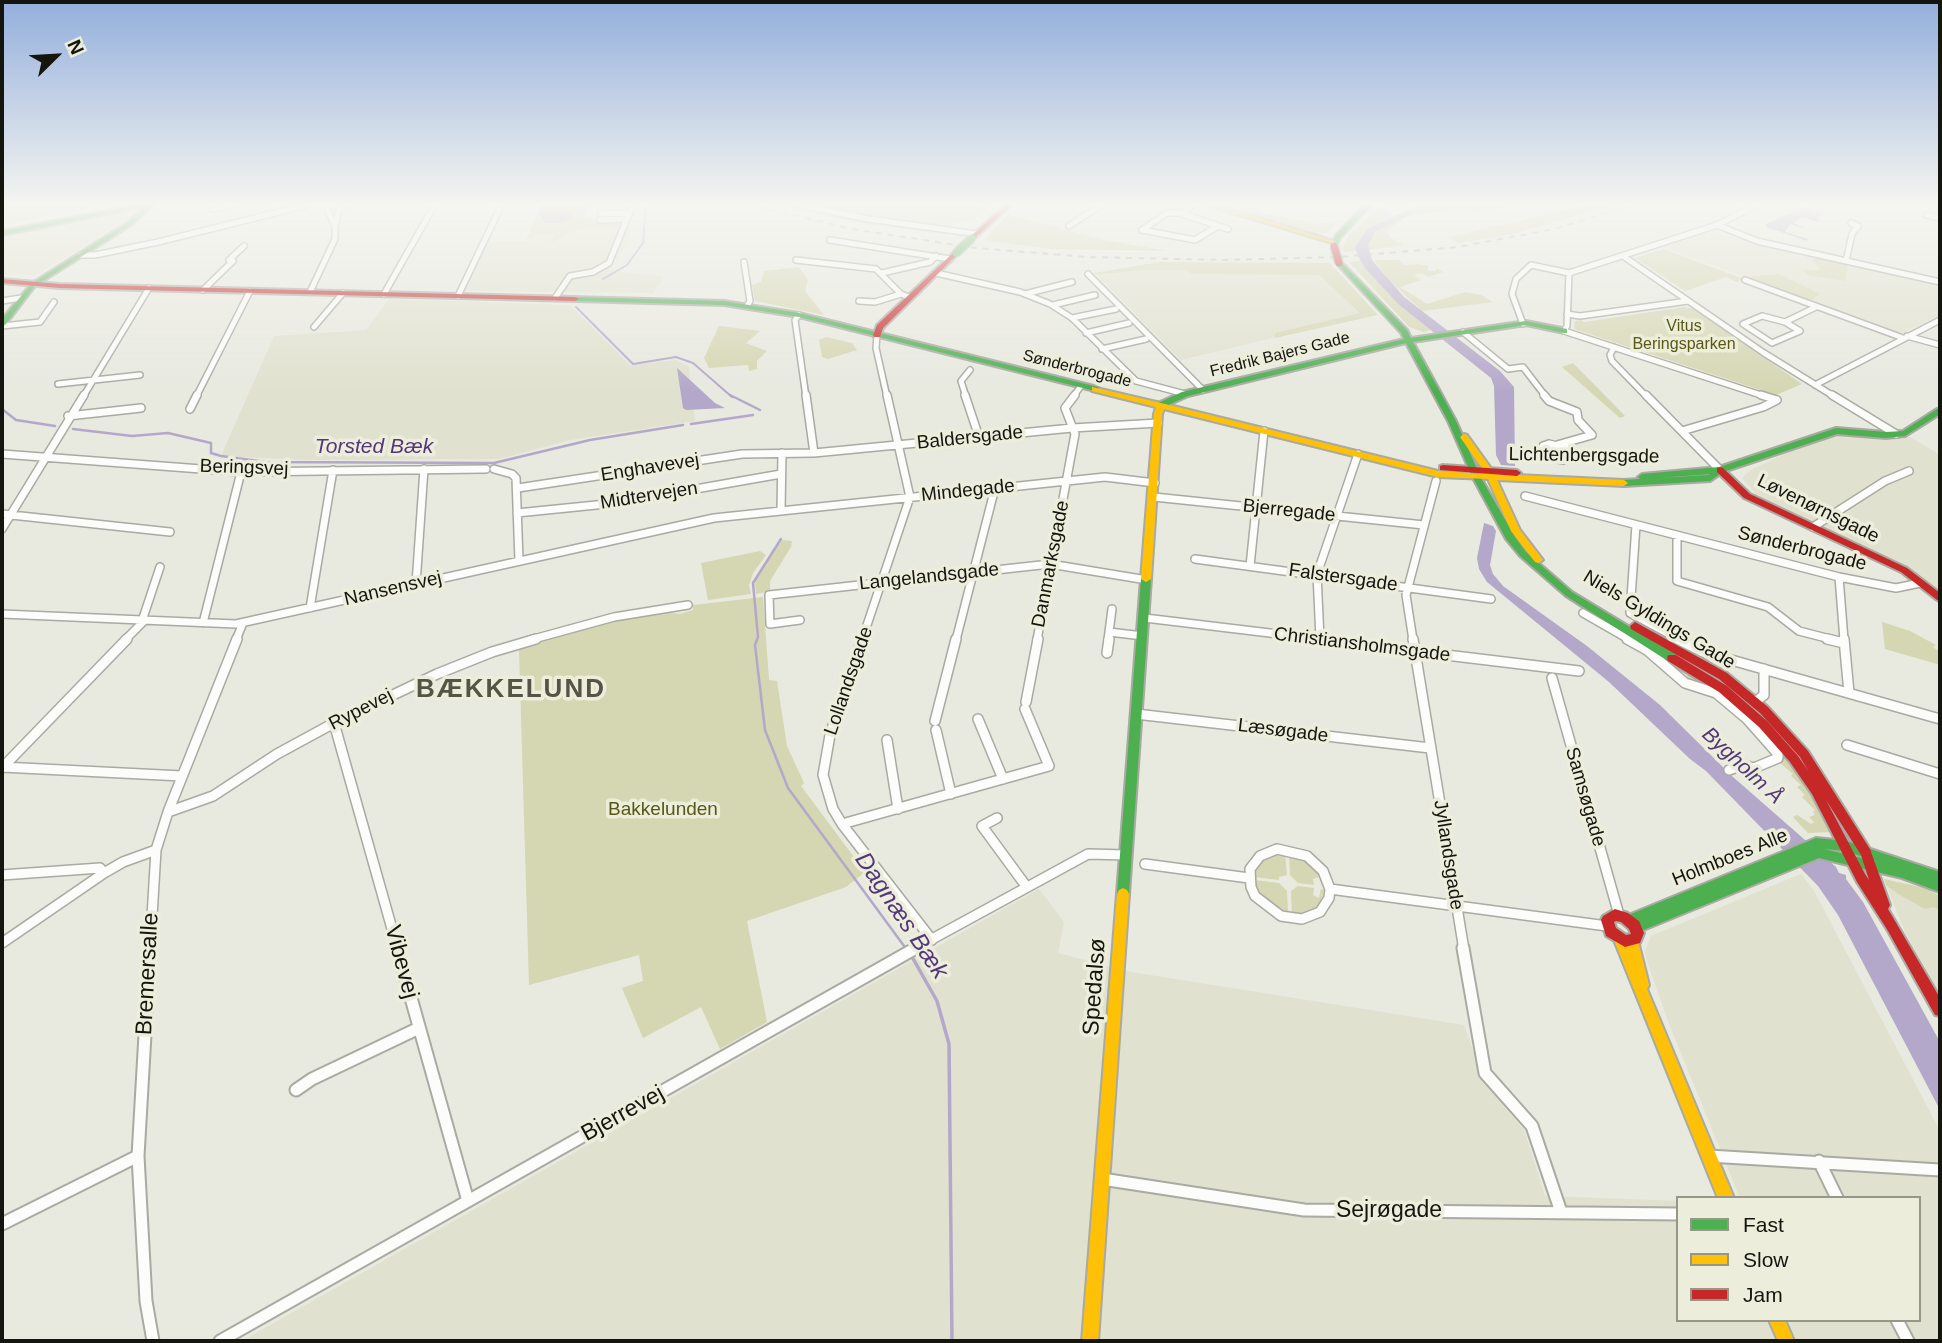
<!DOCTYPE html>
<html>
<head>
<meta charset="utf-8">
<style>
  body { margin:0 }
  #map { position:relative; width:1942px; height:1343px; overflow:hidden; background:#e8e9df; font-family:Helvetica,sans-serif }
  canvas { display:block }
  .frame { position:absolute; inset:0; border:4px solid #15150f; pointer-events:none }
  .legend { position:absolute; left:1676px; top:1196px; width:245px; height:126px; box-sizing:border-box; background:#eceddb; border:2px solid #969789; margin:0; padding:9px 12px; list-style:none; font-size:21px; color:#15150f }
  .legend li { display:flex; align-items:center; gap:14px; height:35px }
  .legend b { width:35px; border:2px solid #969789 }
  .north { position:absolute; left:21px; top:21px; width:70px; height:70px; -webkit-text-stroke:5px #eceddb; paint-order:stroke; rotate:66deg; font-size:19px; font-weight:700; line-height:28px; text-align:center; color:#15150f }
  .north::after { content:''; display:block; margin:auto; width:24px; height:32px; background:#15150f; clip-path:polygon(50% 0,100% 100%,50% 72%,0 100%) }
</style>
</head>
<body>
<div id="map">
<canvas width="1942" height="1343"></canvas>
<div class="frame"></div>
<ul class="legend">
<li><b style="height:9px;background:#4caf50"></b>Fast</li>
<li><b style="height:9px;background:#ffc107"></b>Slow</li>
<li><b style="height:9px;background:#c62828"></b>Jam</li>
</ul>
<div class="north">N</div>
</div>
<script>
const ctx = document.querySelector('canvas').getContext('2d');
ctx.lineJoin = 'round';
function fill(path, color) {
  ctx.fillStyle = color;
  ctx.fill(path, 'evenodd');
}
function poly(rows) {
  const path = new Path2D();
  for (const r of rows) {
    path.moveTo(r[0], r[1]);
    for (let i = 2; i < r.length; i += 2) path.lineTo(r[i], r[i + 1]);
  }
  return path;
}
function stroke(path, color, width, dash) {
  ctx.strokeStyle = color;
  ctx.lineWidth = width;
  ctx.lineCap = dash ? 'butt' : 'round';
  ctx.setLineDash(dash || []);
  ctx.stroke(path);
}
function write(font, color, halo, rows, align = 'center') {
  ctx.font = font + ' Helvetica,sans-serif';
  ctx.lineWidth = 7;
  ctx.setLineDash([]);
  ctx.textBaseline = 'middle';
  ctx.strokeStyle = halo;
  ctx.fillStyle = color;
  for (const [text, x, y, turn = 0] of rows) {
    ctx.save();
    ctx.translate(x, y);
    ctx.rotate((+turn || 0) * Math.PI / 180);
    ctx.textAlign = isNaN(turn) ? turn : align;
    if (halo) ctx.strokeText(text, 0, 0);
    ctx.fillText(text, 0, 0);
    ctx.restore();
  }
}
fill(poly([
  [2,204,109,204,2,225],
  [772,204,976,204,984,208,972,222,953,223,946,235,863,224],
  [134,211,137,212,123,223,35,276,2,274,2,236],
  [535,226,632,227,629,242,608,271,664,276,654,293,465,291,489,241,528,241],
  [1710,232,1940,285,1940,315,1903,333,1897,333,1663,247],
  [1141,268,1323,272,1369,315,1181,360,1097,276],
  [389,299,570,305,630,365,676,360,689,367,695,421,570,440,499,459,307,460,221,456,274,336,366,330],
  [1852,435,1883,440,1910,437,1940,455,1940,594,1910,568,1757,495,1742,478,1751,470,1793,450,1839,436],
  [1801,874,1814,891,1940,1131,1940,1341,242,1341,1039,889,1064,922,1058,953,1131,972,1464,1025,1484,1082,1524,1130,1545,1196,1678,1201,1678,1320,1919,1320,1919,1198,1740,1198,1668,1021,1647,961,1645,951,1651,936],
  [1886,885,1940,910,1940,994,1906,934]
]), '#e0e1ce');
fill(poly([
  [567,204,600,204,600,207,587,207,583,218,596,218,600,214,598,219,593,221,623,222,620,229,578,229,550,243,555,234,538,234,526,240,538,213,541,219,571,216],
  [1433,204,1529,204,1473,211,1465,208,1401,217],
  [1591,204,1617,204,1514,234,1458,243,1449,237],
  [1379,207,1392,216,1367,229,1355,246,1357,251,1344,252,1342,248,1350,234],
  [1255,212,1318,224,1339,221,1326,233,1318,234,1251,215],
  [1008,214,1099,239,1169,251,1050,249,984,240],
  [1398,219,1402,221,1386,231,1394,241,1405,245,1369,250,1368,245,1375,232],
  [1663,249,1744,279,1737,282,1726,277,1685,291,1635,258],
  [1814,256,1848,264,1845,281,1808,275,1802,270,1821,270,1811,259,1817,259],
  [1374,260,1399,260,1404,265,1418,264,1428,266,1428,271,1436,271,1436,268,1443,272,1428,277,1421,273,1414,275,1421,280,1400,287,1427,304,1465,292,1481,295,1493,302,1422,311,1389,280],
  [1361,261,1398,304,1431,330,1424,332,1409,327,1349,262],
  [1160,262,1330,263,1378,315,1275,338,1275,333,1360,313,1319,275,1192,274,1184,270,1141,270,1096,275,1094,273],
  [799,267,808,279,805,291,824,315,755,301,752,285,761,282,764,271],
  [1779,274,1820,294,1810,301,1748,277],
  [1684,307,1694,309,1802,384,1776,395,1574,329,1575,321,1581,320,1584,322],
  [719,326,760,331,746,343,767,351,757,361,757,369,749,371,748,365,709,368,704,358],
  [826,337,852,343,857,350,828,359,822,357,819,340],
  [1573,363,1625,416,1620,418,1562,367],
  [782,540,792,541,791,547,770,581,770,591,756,594,755,581],
  [760,551,766,555,753,573,749,585,751,594,708,600,701,563],
  [763,597,769,680,777,681,787,746,804,783,801,786,865,872,846,887,747,921,767,1022,720,1049,701,1007,643,1038,622,988,643,981,639,955,529,985,519,649,584,628,634,616,663,612,680,614,693,610,693,605],
  [1882,622,1910,631,1936,645,1933,647,1940,652,1940,663,1937,664,1885,649],
  [1646,642,1691,669,1751,715,1798,771,1831,832,1808,833,1793,817,1797,815,1811,824,1814,822,1809,817,1815,815,1813,812,1815,810,1802,797,1805,795,1797,787,1801,785,1791,776,1793,774,1780,763,1785,757,1774,744,1710,685,1684,677,1689,675,1663,654,1660,655],
  [1280,853,1285,853,1287,875,1279,877,1279,880,1254,877,1257,864,1269,856],
  [1289,854,1306,860,1318,871,1325,886,1322,886,1319,877,1313,879,1314,885,1298,883,1290,875],
  [1884,879,1925,888,1940,896,1940,910,1933,907,1925,909,1900,895,1886,885],
  [1254,880,1279,883,1287,891,1288,913,1282,913,1259,896],
  [1298,886,1314,888,1313,895,1319,898,1321,889,1324,890,1320,904,1310,912,1292,914,1291,891]
]), '#d5d6b2');
fill(poly([
  [542,204,567,204,571,216,567,221,558,223,545,223,538,213],
  [1420,204,1433,204,1375,232,1368,245,1372,260,1404,297,1500,371,1514,387,1515,466,1501,465,1496,455,1494,386,1491,378,1398,304,1366,269,1358,256,1355,247,1367,229],
  [1804,207,1824,214,1817,218,1820,221,1818,222,1802,217,1794,223,1807,229,1790,224,1785,232,1808,239,1807,241,1766,227,1766,224],
  [677,368,715,403,725,408,686,410,683,408],
  [1484,523,1493,526,1496,531,1490,565,1493,574,1503,586,1587,646,1660,705,1733,777,1836,867,1839,873,1846,875,1846,879,1863,902,1940,1042,1940,1110,1838,915,1818,886,1706,771,1690,759,1609,682,1487,582,1479,569,1477,558]
]), '#b4a8ca');
stroke(poly([
  [603,279,627,265,643,243,646,204],
  [576,307,633,364,676,357,693,363,732,397]
]), '#b4a8ca', 2);
stroke(poly([
  [730,395,760,410],
  [2,409,16,420,55,426],
  [691,424,753,415],
  [73,429,132,436,168,433,211,443,211,453,221,456,266,462,494,463,590,440,683,425],
  [781,539,753,583,758,637,755,645,765,730,788,788,907,950]
]), '#b4a8ca', 2.5);
stroke(poly([
  [911,955,937,1001,949,1044,952,1341]
]), '#b4a8ca', 3.5);
const streetFar3 = poly([
  [1193,204,1182,214,1228,229],
  [799,205,869,219,977,234],
  [213,209,233,204],
  [1181,213,1167,213,1142,230,1195,240,1218,226],
  [601,214,630,213],
  [1927,215,1940,218],
  [600,220,627,219],
  [1717,225,1757,241,1940,282],
  [1069,226,1103,204],
  [335,227,339,209,345,204],
  [830,240,950,259],
  [80,255,95,255,158,242,311,204],
  [1623,256,1764,353,1835,397],
  [796,260,876,269,901,294,909,297],
  [1846,261,1852,234,1858,226,1851,223],
  [744,262,750,301,747,306],
  [882,273,930,262,936,256],
  [936,273,1020,292,1050,304,1072,318,1136,381,1185,394],
  [1569,273,1567,326,1564,331,1767,397],
  [1088,274,1203,390],
  [1745,280,1903,338],
  [203,290,233,261,229,260,244,246],
  [310,292,335,239,335,227,325,204],
  [384,294,435,204],
  [1025,294,1072,282],
  [458,296,502,204],
  [555,298,570,276,593,272,609,263,633,204],
  [2,301,21,298],
  [859,301,875,302,901,294],
  [1053,305,1095,295],
  [1567,314,1580,316,1688,301],
  [799,315,795,320,806,397],
  [1762,316,1785,322,1800,331,1772,343,1743,324,1762,316],
  [1072,318,1116,309],
  [1785,322,1816,307],
  [1523,324,1512,294,1516,279,1531,265,1569,273,1717,225,1758,204],
  [2,326,40,322,54,302],
  [314,327,343,293],
  [1463,332,1508,369,1523,367,1546,397],
  [1086,333,1129,323],
  [877,335,876,348,887,397],
  [1907,336,1940,345],
  [1614,347,1610,355,1612,361,1647,397],
  [1102,349,1146,339],
  [58,384,140,375],
  [1815,385,1940,320],
  [83,397,149,288],
  [196,397,250,291],
  [966,397,961,381,970,370],
  [1073,397,1081,386]
]);
const streetFar2 = poly([
  [806,395,814,453],
  [965,395,979,437],
  [1544,395,1549,401,1577,412,1578,420,1592,435,1557,445],
  [1646,395,1720,470],
  [1761,395,1777,400],
  [1832,395,1896,434],
  [190,409,197,395],
  [68,416,141,408],
  [1682,431,1763,407,1777,400],
  [1549,444,1566,448,1571,456,1563,460,1549,457,1542,450,1543,446,1549,444],
  [2,454,241,472,486,469],
  [494,469,512,474,516,478,519,561],
  [518,488,742,454,814,453,1072,428,1158,423],
  [1525,496,1839,577,1896,588,1920,583],
  [1154,497,1424,525],
  [781,511,782,453],
  [517,513,616,503,781,474],
  [2,514,170,532],
  [1636,525,1630,613,1680,640],
  [1813,527,1885,481,1909,471],
  [2,529,84,395],
  [1677,536,1677,581,1768,607,1799,631,1834,640],
  [1195,559,1491,599],
  [1250,566,1264,431],
  [1839,577,1844,640],
  [416,584,424,469],
  [310,608,333,470],
  [1583,613,1630,640],
  [2,614,236,624,714,518,1105,477,1155,483],
  [1145,618,1328,640],
  [800,620,770,624,769,595,1050,564,1147,580],
  [142,621,160,567],
  [203,623,241,472],
  [1109,632,1143,636],
  [1320,639,1317,574,1358,454],
  [125,640,144,621],
  [236,640,243,623],
  [530,640,614,617,688,605],
  [862,640,910,497,887,395],
  [956,640,995,488],
  [1037,640,1075,434,1065,408,1075,395],
  [1108,640,1112,609],
  [1413,640,1406,595,1436,481]
]);
const streetFar1 = poly([
  [862,639,830,735,823,775,833,809,842,824,932,940],
  [1313,639,1579,671],
  [1413,639,1464,950],
  [1627,639,1647,650,1685,683,1716,693,1747,719,1778,754,1778,758,1754,768,1743,765,1729,770],
  [1677,639,1703,652,1940,719],
  [1827,639,1844,643],
  [1844,639,1849,693],
  [1107,653,1109,639],
  [1552,678,1619,915],
  [1026,702,1038,639],
  [1755,702,1764,695,1764,669],
  [1136,714,1430,748],
  [978,719,1003,779],
  [935,721,956,639],
  [334,723,398,950],
  [936,730,951,794],
  [887,740,898,809],
  [1847,745,1940,774],
  [2,767,182,776],
  [2,768,127,639],
  [168,812,213,796,277,754,334,723,437,674,492,652,536,639],
  [997,818,982,826,1026,886],
  [842,824,1049,766,1025,709],
  [1277,849,1307,856,1323,871,1330,889,1329,898,1320,912,1302,919,1281,916,1255,896,1251,887,1250,869,1260,856,1277,849],
  [1145,864,1249,878],
  [2,875,100,868,104,873],
  [1330,889,1607,926],
  [2,943,104,873,123,862,156,850],
  [150,950,156,850,168,812,237,639],
  [912,950,1088,854,1126,855]
]);
const street = poly([
  [150,948,138,1156,146,1301,153,1341],
  [397,948,468,1201],
  [1463,948,1485,1073,1532,1126,1561,1212],
  [296,1090,312,1079,419,1028],
  [1709,1156,1940,1170],
  [1819,1161,1837,1198],
  [1102,1179,1304,1210,1678,1214],
  [2,1224,138,1156],
  [1897,1320,1908,1341],
  [220,1341,916,948]
]);
const fast = poly([
  [141,204,155,204,131,225,35,286,5,325,2,325,2,319,31,284,127,223,144,207,2,235,2,231,141,204],
  [1365,204,1372,204,1340,238,1336,247,1332,247,1335,236,1365,204],
  [1337,262,1341,262,1407,330,1411,338,1526,321,1567,329,1567,333,1564,333,1526,325,1413,342,1456,421,1481,478,1515,537,1526,552,1572,592,1676,655,1677,658,1676,661,1668,661,1566,596,1520,556,1506,539,1473,478,1448,421,1406,343,1188,396,1164,407,1158,407,1158,403,1182,392,1404,339,1401,333,1337,264,1337,262],
  [572,297,724,301,799,313,1098,387,1099,389,1095,391,799,317,724,305,575,301,572,301,572,297],
  [1937,409,1940,409,1940,414,1905,436,1886,438,1837,434,1723,472,1710,481,1624,486,1620,483,1624,480,1640,479,1638,477,1642,474,1719,467,1836,428,1886,432,1903,431,1937,409],
  [1710,474,1708,475,1658,478,1710,474],
  [1146,576,1151,579,1129,894,1127,898,1123,900,1119,898,1117,894,1141,579,1146,576],
  [1816,838,1846,841,1940,872,1940,892,1902,878,1819,858,1636,933,1631,931,1630,926,1626,924,1624,920,1626,916,1816,838],
  [1824,849,1846,851,1878,862,1824,849]
]);
const slow = poly([
  [1203,204,1213,204,1337,242,1332,243,1203,204],
  [1092,387,1161,403,1438,471,1486,474,1460,437,1464,434,1467,435,1495,474,1624,480,1628,483,1624,486,1497,480,1520,530,1543,560,1538,563,1535,562,1511,531,1488,479,1438,477,1164,409,1162,414,1151,579,1146,582,1141,579,1154,414,1156,407,1092,391,1092,387],
  [1123,888,1127,890,1129,894,1098,1341,1082,1341,1117,894,1119,890,1123,888],
  [1620,934,1625,936,1626,940,1627,937,1632,935,1637,937,1649,985,1647,989,1734,1198,1718,1198,1614,940,1615,936,1620,934],
  [1769,1320,1785,1320,1794,1341,1778,1341,1769,1320]
]);
const jam = poly([
  [1006,204,1013,204,974,239,970,239,970,237,1006,204],
  [954,252,959,253,883,328,880,337,874,337,873,335,877,325,954,252],
  [2,279,60,284,575,297,579,299,575,301,60,288,2,283,2,279],
  [1443,465,1517,470,1521,473,1517,476,1440,470,1440,466,1443,465],
  [1720,467,1723,468,1750,494,1907,568,1940,593,1940,601,1937,600,1901,572,1744,498,1717,472,1717,468,1720,467],
  [1635,622,1727,673,1768,707,1808,751,1870,849,1890,905,1888,909,1940,998,1940,1016,1935,1015,1888,931,1857,882,1812,794,1790,762,1759,727,1719,692,1668,661,1667,658,1668,655,1676,655,1727,686,1767,721,1798,756,1809,772,1800,757,1760,713,1719,679,1631,629,1630,626,1635,622],
  [1826,800,1861,855,1869,880,1865,874,1826,800],
  [1615,909,1628,913,1639,921,1644,933,1640,943,1625,947,1606,936,1601,920,1603,916,1615,909],
  [1616,921,1621,922,1629,929,1631,934,1626,935,1616,928,1614,922,1616,921]
]);
stroke(streetFar3, '#a9aaa2', 8);
stroke(streetFar2, '#a9aaa2', 10);
stroke(streetFar1, '#a9aaa2', 12);
stroke(street, '#a9aaa2', 15);
stroke(fast, '#a9aaa2', 4);
stroke(slow, '#a9aaa2', 4);
stroke(jam, '#a9aaa2', 4);
stroke(streetFar3, '#fcfcfa', 5);
stroke(streetFar2, '#fcfcfa', 7);
stroke(streetFar1, '#fcfcfa', 9);
stroke(street, '#fcfcfa', 11);
fill(fast, '#4caf50');
fill(slow, '#ffc107');
fill(jam, '#c62828');
stroke(poly([
  [747,204,852,229,976,248,1088,257,1222,260,1339,257,1458,247,1554,229,1637,204]
]), '#b2b3b0', 2, [6, 6]);
const fastBridge = poly([
  [956,253,972,238]
]);
const jamBridge = poly([
  [1334,246,1339,263]
]);
stroke(fastBridge, '#a9aaa2', 10, []);
stroke(jamBridge, '#a9aaa2', 10, []);
stroke(fastBridge, '#4caf50', 7);
stroke(jamBridge, '#c62828', 7);
const sky = ctx.createLinearGradient(0, 0, 0, 392);
sky.addColorStop(0, '#93afdc');
sky.addColorStop(0.52, '#f5f5f1');
sky.addColorStop(1, '#f5f5f100');
ctx.fillStyle = sky;
ctx.fillRect(0, 0, 1942, 392);
write('16px', '#595814', '#eceddb', [
  ["Vitus",1684,327],
  ["Beringsparken",1684,345]
]);
write('16px', '#15150f', '#eceddb', [
  ["Fredrik Bajers Gade",1280,355,-14],
  ["Sønderbrogade",1077,369,14]
]);
write('19px', '#15150f', '#eceddb', [
  ["Baldersgade",970,438,-6],
  ["Lichtenbergsgade",1584,456,1],
  ["Beringsvej",244,468,2],
  ["Enghavevej",650,468,-9],
  ["Mindegade",968,491,-6],
  ["Midtervejen",649,496,-9],
  ["Løvenørnsgade",1818,509,26],
  ["Bjerregade",1289,511,6],
  ["Sønderbrogade",1802,549,14],
  ["Danmarksgade",1051,564,-79],
  ["Langelandsgade",929,577,-6],
  ["Falstersgade",1343,578,8],
  ["Nansensvej",393,589,-13],
  ["Niels Gyldings Gade",1659,620,31],
  ["Christiansholmsgade",1362,645,7],
  ["Lollandsgade",849,681,-71],
  ["Rypevej",361,710,-27],
  ["Læsøgade",1283,731,7],
  ["Samsøgade",1585,797,74],
  ["Jyllandsgade",1448,855,81],
  ["Holmboes Alle",1730,858,-22]
]);
write('19px', '#595814', '#eceddb', [
  ["Bakkelunden",663,810]
]);
write('italic 21px', '#523779', '#eceddb', [
  ["Torsted Bæk",374,447],
  ["Bygholm Å",1742,766,43]
]);
write('23px', '#15150f', '#eceddb', [
  ["Vibevej",401,962,75],
  ["Bremersalle",148,974,-87],
  ["Spedalsø",1095,987,-86],
  ["Bjerrevej",623,1114,-29],
  ["Sejrøgade",1389,1211]
]);
write('italic 24px', '#523779', '#eceddb', [
  ["Dagnæs Bæk",901,916,56]
]);
ctx.letterSpacing = '2px';
write('bold 26px', '#545546', '#eceddb', [
  ["BÆKKELUND",511,690]
]);
ctx.letterSpacing = '0px';
</script>
</body>
</html>
